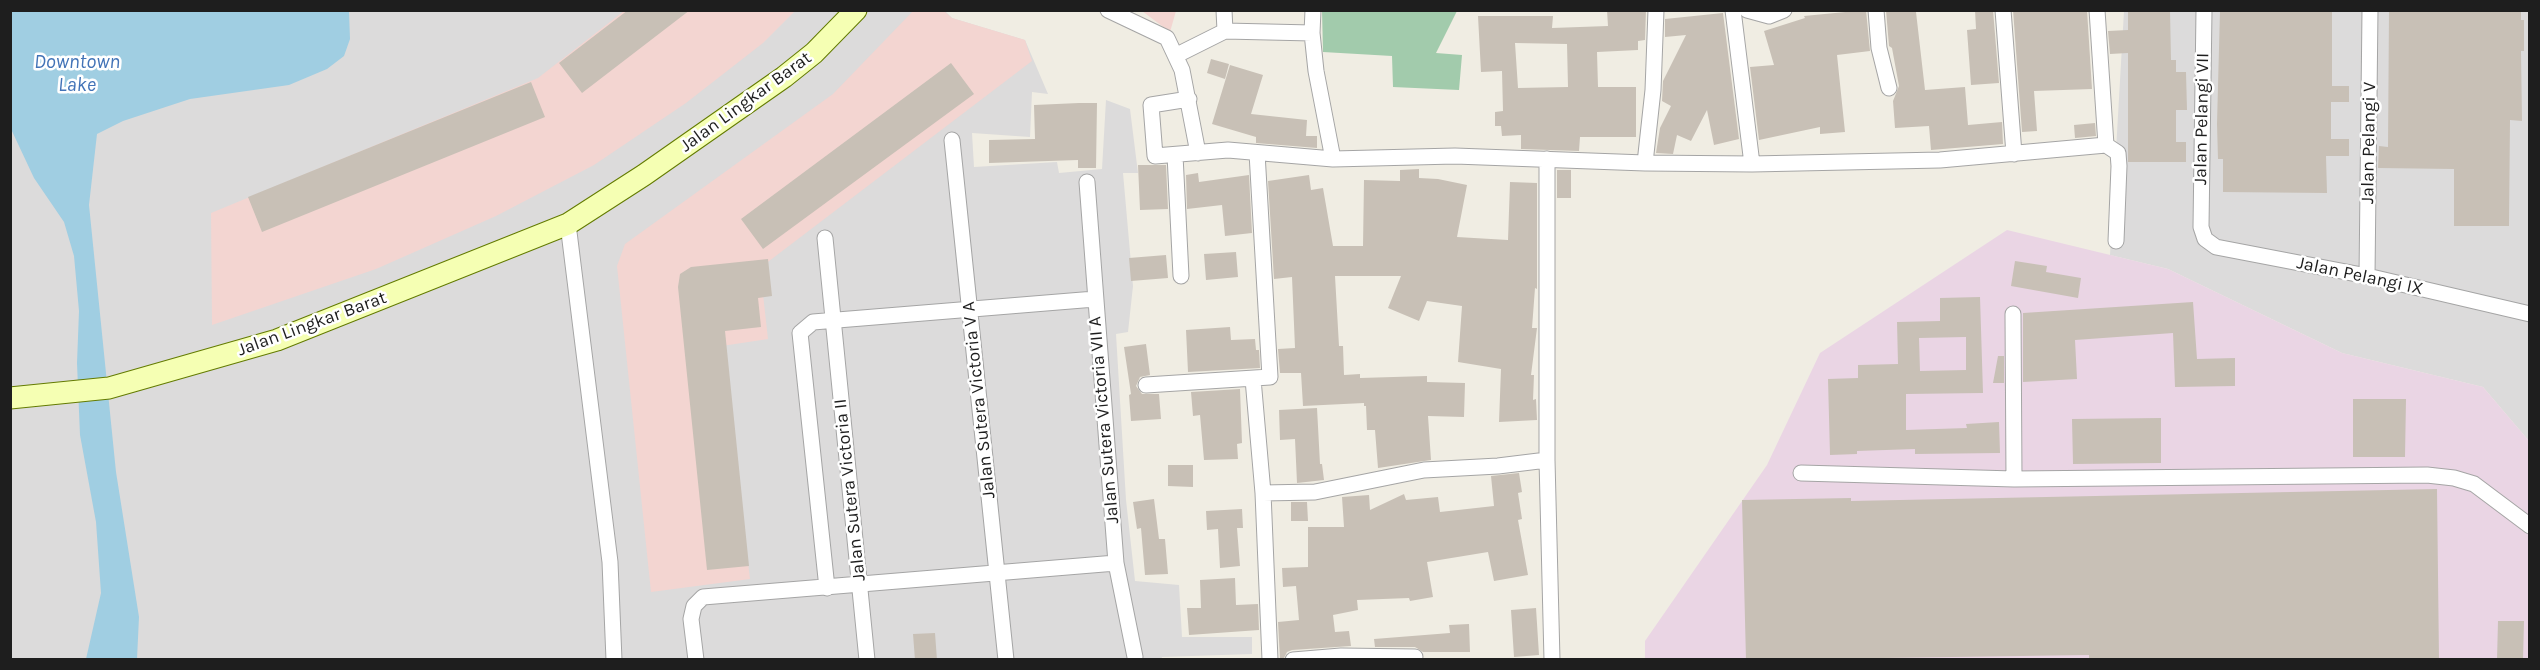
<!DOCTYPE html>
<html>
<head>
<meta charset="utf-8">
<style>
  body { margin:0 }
  #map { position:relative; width:2540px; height:670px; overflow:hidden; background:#f0ede3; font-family:Karla,sans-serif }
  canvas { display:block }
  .frame { position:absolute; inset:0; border:12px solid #1e1e1e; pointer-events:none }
</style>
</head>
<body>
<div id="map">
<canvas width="2540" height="670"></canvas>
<div class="frame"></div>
</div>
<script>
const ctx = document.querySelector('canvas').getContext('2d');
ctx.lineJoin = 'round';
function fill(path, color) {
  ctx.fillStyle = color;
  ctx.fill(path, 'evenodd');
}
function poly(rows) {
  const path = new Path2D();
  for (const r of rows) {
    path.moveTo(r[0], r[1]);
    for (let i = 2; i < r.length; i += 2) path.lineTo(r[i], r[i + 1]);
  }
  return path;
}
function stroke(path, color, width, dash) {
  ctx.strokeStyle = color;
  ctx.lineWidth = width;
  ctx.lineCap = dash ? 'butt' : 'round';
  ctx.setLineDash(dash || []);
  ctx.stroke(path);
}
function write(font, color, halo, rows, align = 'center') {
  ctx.font = font + ' Karla,sans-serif';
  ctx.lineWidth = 5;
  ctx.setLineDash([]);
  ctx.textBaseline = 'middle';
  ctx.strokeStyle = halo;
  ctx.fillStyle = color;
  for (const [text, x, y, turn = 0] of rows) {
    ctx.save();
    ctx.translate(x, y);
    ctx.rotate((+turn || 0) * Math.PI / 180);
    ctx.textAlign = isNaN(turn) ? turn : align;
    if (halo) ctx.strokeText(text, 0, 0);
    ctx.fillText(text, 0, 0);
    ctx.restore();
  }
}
fill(poly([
  [944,10,952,18,1025,40,1048,94,1032,92,1030,137,972,133,974,167,1057,162,1059,173,1102,169,1106,100,1130,109,1138,173,1123,173,1133,286,1128,332,1116,334,1126,500,1135,581,1179,585,1182,637,1252,637,1252,654,1162,657,1161,660,11,659,10,11],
  [2124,11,2529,11,2529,441,2483,387,2342,353,2168,269,2110,255]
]), '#dcdbdb');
fill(poly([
  [624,11,795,11,763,43,686,103,594,165,496,216,376,269,212,325,211,213,538,78],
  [913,11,944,11,952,18,1025,40,1032,61,756,271,761,276,768,339,722,346,750,579,651,592,617,266,625,244,833,94],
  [1142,11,1176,11,1170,32]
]), '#f3d5d1');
fill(poly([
  [2007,230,2168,269,2342,353,2483,387,2529,441,2529,659,1645,660,1645,641,1767,465,1820,353]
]), '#ead5e4');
fill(poly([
  [1322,10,1457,11,1436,53,1462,55,1459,90,1393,87,1392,56,1323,52]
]), '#a2cbac');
fill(poly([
  [11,11,349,11,350,39,344,56,327,69,289,85,190,99,123,121,97,134,89,205,116,472,139,617,137,659,86,659,101,593,96,522,80,435,77,363,79,311,74,256,64,222,34,178,11,129]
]), '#a0cee2');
fill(poly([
  [628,10,690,10,582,93,559,63],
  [1607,10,1646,10,1645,40,1638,41,1638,50,1597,52,1598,87,1636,87,1636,137,1580,137,1579,151,1521,149,1521,135,1502,136,1501,126,1495,126,1495,112,1503,111,1502,71,1481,72,1478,16,1553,16,1552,28,1608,26],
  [1515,43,1567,44,1568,87,1518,88],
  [1866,10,1870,51,1837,55,1845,132,1820,134,1820,127,1759,140,1750,67,1774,65,1764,31,1805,18,1804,16],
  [1886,10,1915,10,1916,12,1925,90,1965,87,1968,125,2002,122,2003,144,1931,150,1929,126,1895,128,1893,101,1899,86,1892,48,1889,46],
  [1975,10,1993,10,1999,83,1971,85,1967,30,1976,29],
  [2013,10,2087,10,2092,89,2034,91,2037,131,2022,132],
  [2128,10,2170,10,2171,60,2176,60,2176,72,2186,72,2187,110,2176,110,2176,142,2186,142,2186,162,2128,162,2128,53,2110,54,2108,31,2128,30],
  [2220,10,2332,10,2332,86,2349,86,2349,102,2331,102,2331,139,2349,139,2349,156,2326,156,2327,193,2223,192,2223,159,2218,159,2217,124],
  [2389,10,2521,10,2521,20,2524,20,2524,51,2521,51,2522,121,2510,120,2509,226,2454,226,2454,169,2378,168,2379,146,2388,147],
  [1723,13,1739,139,1714,145,1707,110,1691,141,1677,135,1673,154,1656,153,1660,128,1671,106,1662,101,1663,81,1686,35,1665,37,1665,19],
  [1211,59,1229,64,1225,79,1207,73],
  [951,63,974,94,763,249,741,219],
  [1230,65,1263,75,1251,114,1307,120,1306,136,1317,136,1317,148,1256,143,1256,137,1212,124],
  [531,82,545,117,262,232,248,197],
  [1079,103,1097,103,1096,168,1078,168,1078,160,989,163,989,140,1035,139,1034,105],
  [2095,123,2096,136,2075,138,2074,125],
  [1138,165,1166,165,1168,209,1140,210],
  [1419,169,1419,178,1438,179,1467,185,1457,237,1508,240,1510,182,1537,183,1537,289,1535,288,1532,328,1537,328,1531,375,1534,375,1533,400,1536,399,1537,420,1499,422,1501,369,1458,362,1462,306,1427,301,1419,321,1388,308,1401,276,1335,276,1339,346,1343,346,1344,375,1360,374,1360,378,1427,376,1427,382,1465,383,1464,417,1428,416,1431,460,1378,468,1375,430,1367,430,1366,406,1364,406,1364,403,1303,406,1301,373,1280,373,1278,349,1295,348,1292,277,1274,279,1268,181,1309,175,1311,190,1323,188,1333,246,1363,246,1364,180,1400,181,1400,170],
  [1557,170,1571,170,1571,198,1557,198],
  [1198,173,1199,182,1249,175,1252,233,1225,236,1222,205,1187,209,1186,175],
  [1236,252,1238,277,1206,280,1204,254],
  [1166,255,1168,278,1131,281,1129,258],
  [768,259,772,296,758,298,761,327,725,331,749,566,707,570,678,287,680,274,691,267],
  [2015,261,2047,266,2046,272,2081,278,2078,298,2011,286],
  [1980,297,1983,393,1906,394,1906,430,1967,428,1966,424,1999,422,2000,453,1915,454,1915,449,1857,451,1857,454,1830,455,1828,379,1858,378,1858,365,1898,364,1897,322,1940,321,1940,298],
  [1966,337,1966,370,1920,371,1919,338],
  [2193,302,2197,359,2235,358,2235,386,2175,387,2173,333,2075,340,2077,379,2023,382,2023,313],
  [1230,327,1231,340,1255,339,1256,350,1259,350,1260,368,1188,372,1186,330],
  [1146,344,1150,375,1140,377,1136,386,1142,394,1159,394,1161,419,1131,421,1129,395,1131,394,1124,347],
  [1998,356,2004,356,2004,383,1993,383],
  [1240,389,1242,443,1237,444,1238,459,1204,460,1200,415,1193,416,1191,392],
  [2353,399,2406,399,2405,457,2353,457],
  [1317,408,1320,464,1322,464,1324,480,1297,483,1295,439,1280,440,1279,410],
  [2161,418,2161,463,2073,464,2072,419],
  [1168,465,1193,465,1193,487,1168,486],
  [1519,473,1522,492,1518,493,1522,519,1518,520,1528,575,1494,581,1488,552,1427,562,1433,597,1410,601,1409,598,1357,600,1358,610,1333,615,1335,632,1349,631,1351,646,1292,650,1287,652,1284,658,1280,659,1278,622,1299,620,1296,586,1283,587,1282,568,1308,567,1308,527,1344,527,1342,497,1369,495,1370,510,1404,494,1406,500,1438,497,1440,512,1494,506,1491,476],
  [2437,489,2439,660,2089,660,2089,655,1746,660,1742,500,1851,498,1851,501],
  [1154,499,1159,539,1165,539,1168,574,1145,575,1141,528,1137,529,1133,502],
  [1291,502,1307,502,1308,521,1291,521],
  [1242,509,1243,528,1237,528,1240,566,1220,568,1218,529,1207,530,1206,511],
  [1235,578,1236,605,1258,604,1259,630,1189,635,1187,608,1201,608,1200,580],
  [1536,608,1539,655,1514,657,1511,610],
  [2498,621,2524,621,2523,660,2497,660],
  [1469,624,1470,652,1423,652,1415,647,1375,647,1374,639,1450,633,1449,625],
  [935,633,937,660,915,660,913,634]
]), '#c8c0b6');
const street = poly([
  [1108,10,1167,38,1182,70,1198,153],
  [1224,10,1225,31],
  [1313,10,1312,33,1316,71,1333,159],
  [1733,10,1752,164],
  [1747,10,1769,16,1784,10],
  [1876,10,1879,48,1889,88],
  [2003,10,2014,154],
  [2097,10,2106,145],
  [2204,10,2201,227,2205,239,2216,247,2367,276,2530,314],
  [1177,55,1225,31,1312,33],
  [1189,99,1151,105,1155,156,1228,150,1333,159,1455,156,1645,163,1752,164,1940,160,2106,145,2118,153,2119,166,2116,241],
  [952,140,1006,660],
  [1175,155,1181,276],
  [1547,159,1547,460,1552,660],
  [1645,163,1653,90,1656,10],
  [1087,182,1116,563,1135,657],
  [568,224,610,562,614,660],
  [825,238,867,660],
  [2367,276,2370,10],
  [2013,314,2014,479],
  [1253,379,1263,493,1270,660],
  [1146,385,1270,377,1257,153],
  [1801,473,2014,479,2427,475,2454,478,2474,484,2530,526],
  [1263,493,1315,492,1424,470,1498,466,1547,460],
  [827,588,800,333,813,322,1095,299],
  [696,660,691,619,694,606,703,597,1116,563],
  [1293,660,1341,656,1415,657]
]);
const secondary = poly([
  [10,398,109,388,277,340,568,224,644,175,784,77,814,53,856,10]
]);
stroke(street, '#a5a5a5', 17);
stroke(secondary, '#637b00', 23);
stroke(street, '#fff', 15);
stroke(secondary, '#f5ffb3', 21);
write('18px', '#1e1e1e', '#fff', [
  ["Jalan Lingkar Barat",746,102,-36],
  ["Jalan Pelangi VII",2202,119,-89],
  ["Jalan Pelangi V",2369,143,-89],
  ["Jalan Pelangi IX",2360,276,12],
  ["Jalan Lingkar Barat",312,324,-20],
  ["Jalan Sutera Victoria V A",979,400,-96],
  ["Jalan Sutera Victoria VII A",1104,420,-95],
  ["Jalan Sutera Victoria II",850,490,-96]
]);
write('italic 20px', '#4273b7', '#fff', [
  ["Downtown",77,62],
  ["Lake",77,85]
]);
</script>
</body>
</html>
